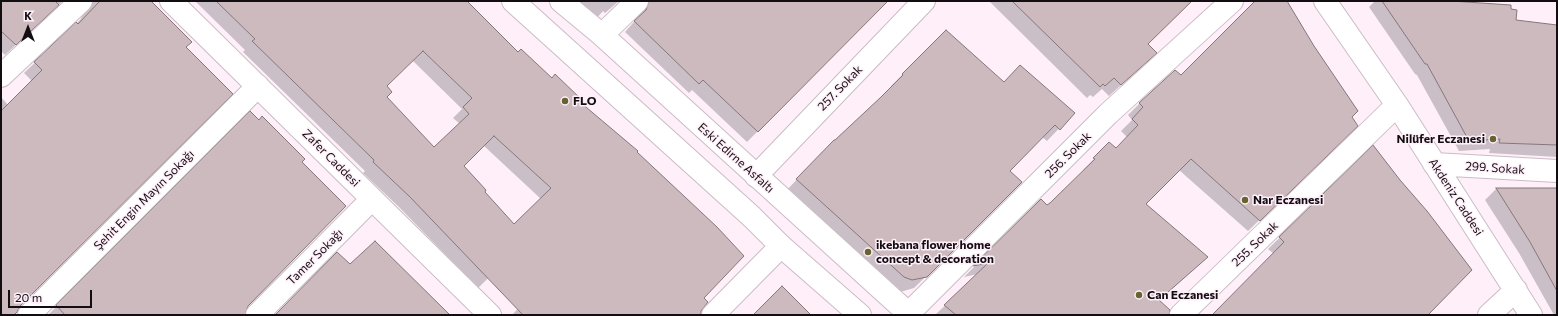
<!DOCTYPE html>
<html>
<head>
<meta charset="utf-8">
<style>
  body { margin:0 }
  #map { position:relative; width:1558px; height:316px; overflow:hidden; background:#feeff9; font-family:Commissioner,sans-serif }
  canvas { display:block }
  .frame { position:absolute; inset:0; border:2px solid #120d11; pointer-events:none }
  .north { position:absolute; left:8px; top:8px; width:40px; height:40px; -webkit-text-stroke:3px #feeff9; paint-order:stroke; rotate:0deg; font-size:11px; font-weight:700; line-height:16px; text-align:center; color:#120d11 }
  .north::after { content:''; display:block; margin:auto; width:14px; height:18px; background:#120d11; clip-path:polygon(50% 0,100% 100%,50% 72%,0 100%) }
  .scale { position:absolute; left:8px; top:290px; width:84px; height:18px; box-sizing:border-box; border:2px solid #120d11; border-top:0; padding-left:5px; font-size:12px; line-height:14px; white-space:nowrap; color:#120d11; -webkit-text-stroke:3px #feeff9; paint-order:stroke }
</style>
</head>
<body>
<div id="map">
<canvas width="1558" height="316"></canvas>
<div class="frame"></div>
<div class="north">K</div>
<div class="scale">20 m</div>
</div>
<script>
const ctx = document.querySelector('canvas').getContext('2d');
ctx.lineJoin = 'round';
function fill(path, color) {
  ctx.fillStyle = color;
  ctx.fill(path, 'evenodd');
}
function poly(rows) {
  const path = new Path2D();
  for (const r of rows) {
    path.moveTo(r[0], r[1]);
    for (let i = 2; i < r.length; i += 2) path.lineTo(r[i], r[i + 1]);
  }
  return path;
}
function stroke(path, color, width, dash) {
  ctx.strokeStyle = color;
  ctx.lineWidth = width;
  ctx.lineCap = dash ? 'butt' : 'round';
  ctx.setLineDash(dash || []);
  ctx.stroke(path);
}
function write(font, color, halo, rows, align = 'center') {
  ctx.font = font + ' Commissioner,sans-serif';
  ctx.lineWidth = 3;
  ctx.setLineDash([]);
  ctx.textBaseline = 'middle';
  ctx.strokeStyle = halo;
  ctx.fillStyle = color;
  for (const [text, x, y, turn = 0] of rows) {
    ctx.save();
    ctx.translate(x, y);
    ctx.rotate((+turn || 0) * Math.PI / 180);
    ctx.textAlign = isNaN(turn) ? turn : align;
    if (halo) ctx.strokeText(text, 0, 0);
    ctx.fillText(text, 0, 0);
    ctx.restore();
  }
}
fill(poly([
  [1,1,63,1,5,55,1,51],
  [77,1,149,1,185,47,13,315,1,315,1,97,8,105,32,81,24,73,80,20,83,15,83,9],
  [195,1,467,1,469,3,468,4,518,53,552,79,635,152,702,298,693,315,512,315,580,242,553,215,478,288,399,207,363,173,365,171,243,52,245,50],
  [412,60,462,109,453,118,460,124,434,149,386,97,385,86],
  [483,145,541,199,514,226,483,192,462,166],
  [571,1,619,1,605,13,603,11,595,20],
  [633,1,887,1,747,142,692,90,689,93,625,32,639,16,639,9],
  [989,1,1192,1,1147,45,1144,64,1109,96,1102,89,1093,97,1090,95,1087,98],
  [1256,1,1285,1,1350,117,1345,137,1248,231,1179,170,1145,204,1195,268,1158,301,1168,315,935,315,978,274,964,277,1041,200,1047,206,1084,171,1083,170,1109,144,1116,149,1127,137,1121,131,1132,120,1128,115,1139,104,1175,71,1181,77],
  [1375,1,1438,1,1510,10,1514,21,1557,26,1557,157,1489,153,1490,149,1459,151,1417,75,1415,74,1369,7],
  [946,31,1004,83,1074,113,1047,141,1042,137,1008,171,1021,182,914,288,900,292,785,192,822,153,892,87,891,86],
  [250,113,300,162,244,315,48,315],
  [1373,147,1426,315,1213,315,1274,254,1268,249],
  [1496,189,1557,189,1557,315,1554,315,1519,253,1485,200]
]), '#0003');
const building = poly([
  [1,1,55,1,59,5,16,45,1,31,1,1],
  [100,1,151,1,192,42,186,47,233,94,20,306,17,312,14,315,1,315,1,111,42,70,34,62,76,22,78,24,100,1],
  [216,1,467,1,518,52,521,49,552,78,555,74,582,100,580,102,638,151,637,152,717,227,744,256,704,298,708,302,701,311,701,315,523,315,410,197,373,162,374,160,252,41,255,39,216,1],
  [423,51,472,98,463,107,469,114,434,147,387,97,392,92,387,86,423,51],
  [494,136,551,188,514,224,485,192,486,190,464,166,494,136],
  [649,1,888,1,758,132,703,80,699,84,634,21,646,10,649,1],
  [1012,1,1192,1,1148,44,1157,53,1121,85,1114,78,1105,86,1103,84,1100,87,1012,1],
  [1255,1,1287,1,1314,46,1358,111,1352,117,1358,126,1260,221,1191,159,1146,204,1208,257,1159,300,1170,310,1169,315,956,315,944,305,988,263,973,266,1041,199,1047,205,1050,203,1095,159,1093,158,1109,142,1116,148,1138,125,1132,119,1143,107,1139,103,1175,70,1181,75,1255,1],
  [1382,1,1451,1,1511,5,1511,9,1517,10,1516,20,1557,25,1557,145,1499,143,1500,139,1469,141,1427,64,1425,64,1382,1],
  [946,30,1004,82,1020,65,1075,113,1060,130,1055,125,1010,171,1022,182,927,277,912,280,904,277,796,179,834,140,835,140,881,97,903,75,902,74,946,30],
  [250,111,259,120,262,116,305,159,302,162,346,206,248,306,245,315,65,315,56,305,250,111],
  [1373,145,1400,180,1427,211,1472,270,1428,315,1212,315,1284,242,1279,237,1373,145],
  [1496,188,1557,188,1557,291,1530,242,1496,188],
  [375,241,450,315,275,315,337,252,350,264,375,241],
  [782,286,811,315,753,315,782,286]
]);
fill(building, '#ccbabe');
stroke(building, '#86767a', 1);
const minor = poly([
  [171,1,490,315],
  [1325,1,1397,105,1531,315],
  [602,35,637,1],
  [1,76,81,1],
  [1434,164,1557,171],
  [756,176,924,1],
  [908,314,1108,114,1232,1],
  [29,315,258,86],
  [257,315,372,199],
  [713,315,781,246],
  [1181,315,1397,105],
  [1489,315,1516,290]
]);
const major = poly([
  [513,1,752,217,781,246,860,315],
  [561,1,602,35,910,315]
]);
stroke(minor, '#cabcc6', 24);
stroke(major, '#cabcc6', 24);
stroke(minor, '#fff', 22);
stroke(major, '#fff', 22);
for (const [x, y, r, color] of [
  [565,101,4,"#666330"],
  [1493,139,4,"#666330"],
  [1245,200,4,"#666330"],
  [868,252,4,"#666330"],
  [1139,295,4,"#666330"]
]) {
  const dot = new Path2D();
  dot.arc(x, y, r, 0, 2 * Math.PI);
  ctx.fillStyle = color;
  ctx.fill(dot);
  stroke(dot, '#feeff9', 1.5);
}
write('12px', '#120d11', '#feeff9', [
  ["257. Sokak",840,88,-46],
  ["256. Sokak",1068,155,-45],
  ["Zafer Caddesi",331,158,45],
  ["Eski Edirne Asfaltı",736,158,42],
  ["299. Sokak",1495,168,4],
  ["Akdeniz Caddesi",1456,197,57],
  ["Şehit Engin Mayın Sokağı",144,200,-45],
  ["255. Sokak",1255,244,-44],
  ["Tamer Sokağı",315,257,-45]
]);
write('bold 12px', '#120d11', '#feeff9', [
  ["FLO",573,101],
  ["Nilüfer Eczanesi",1485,139,"right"],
  ["Nar Eczanesi",1253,200],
  ["ikebana flower home",876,245],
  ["concept & decoration",876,259],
  ["Can Eczanesi",1147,295]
], 'left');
</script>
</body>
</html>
